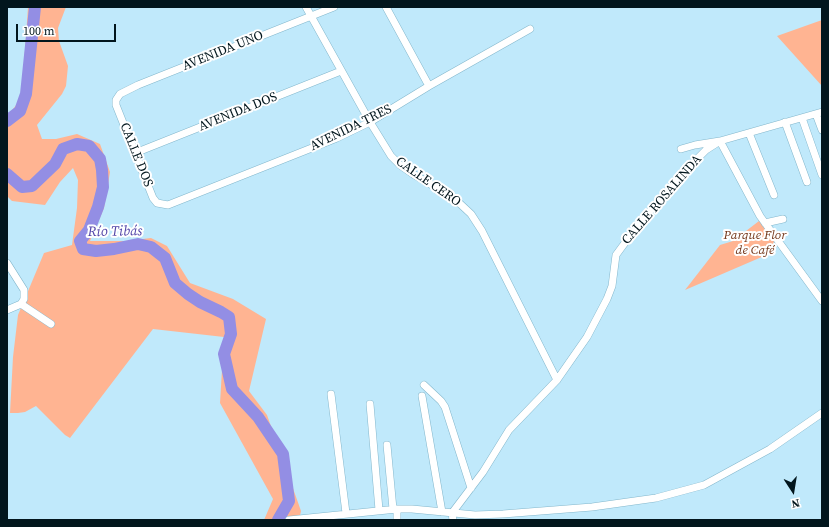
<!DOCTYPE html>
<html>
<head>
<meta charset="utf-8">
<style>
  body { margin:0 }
  #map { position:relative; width:829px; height:527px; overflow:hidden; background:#c0e9fb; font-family:"Source Serif 4",serif }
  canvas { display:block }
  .frame { position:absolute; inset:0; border:8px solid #02161d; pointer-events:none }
  .north { position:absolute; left:773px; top:471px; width:40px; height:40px; -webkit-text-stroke:3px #fff; paint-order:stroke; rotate:168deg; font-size:11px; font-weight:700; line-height:16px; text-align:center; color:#02161d }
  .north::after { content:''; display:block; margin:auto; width:14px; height:18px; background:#02161d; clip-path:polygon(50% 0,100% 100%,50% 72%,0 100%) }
  .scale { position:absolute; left:16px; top:24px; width:100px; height:18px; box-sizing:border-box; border:2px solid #02161d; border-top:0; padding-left:5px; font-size:12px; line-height:14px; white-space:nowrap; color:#02161d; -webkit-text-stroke:3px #fff; paint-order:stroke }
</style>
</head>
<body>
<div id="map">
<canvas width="829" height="527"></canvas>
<div class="frame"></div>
<div class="north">N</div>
<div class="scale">100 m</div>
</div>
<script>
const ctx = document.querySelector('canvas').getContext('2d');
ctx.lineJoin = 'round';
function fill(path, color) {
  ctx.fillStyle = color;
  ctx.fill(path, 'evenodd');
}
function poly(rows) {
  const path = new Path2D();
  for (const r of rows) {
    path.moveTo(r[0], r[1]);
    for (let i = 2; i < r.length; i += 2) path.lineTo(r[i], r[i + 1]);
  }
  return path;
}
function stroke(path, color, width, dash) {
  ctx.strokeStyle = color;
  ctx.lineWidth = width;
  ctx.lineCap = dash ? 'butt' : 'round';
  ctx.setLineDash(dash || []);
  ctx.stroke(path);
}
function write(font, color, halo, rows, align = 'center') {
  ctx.font = font + ' "Source Serif 4",serif';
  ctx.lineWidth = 4;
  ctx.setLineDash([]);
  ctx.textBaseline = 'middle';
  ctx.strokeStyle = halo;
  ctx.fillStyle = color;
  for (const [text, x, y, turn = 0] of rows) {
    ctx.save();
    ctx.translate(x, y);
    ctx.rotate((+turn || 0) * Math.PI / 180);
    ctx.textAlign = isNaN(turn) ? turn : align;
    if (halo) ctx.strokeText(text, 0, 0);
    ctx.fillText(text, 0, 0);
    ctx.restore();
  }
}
fill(poly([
  [28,7,66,7,58,28,59,41,68,66,66,86,62,94,37,125,42,139,56,139,77,134,100,144,110,172,104,208,90,241,126,241,151,238,167,246,190,283,233,299,266,319,249,391,267,415,301,511,299,520,264,520,273,499,220,403,224,337,153,329,70,438,65,435,36,406,25,412,18,413,10,413,13,357,18,315,44,253,72,245,77,208,78,180,73,168,60,182,45,205,12,201,7,196,7,117,17,104,22,93],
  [822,20,822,86,777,36],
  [759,221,774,241,771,253,685,290,720,245,733,241]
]), '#ffb492');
stroke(poly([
  [7,121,20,111,26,94,35,7],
  [7,174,22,187,32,186,55,164,63,149,77,144,89,146,100,159,102,170,103,187,98,207,89,230,80,241,83,249,96,251,114,249,138,244,151,247,165,258,175,283,188,294,200,302,221,312,229,317,231,334,224,354,232,389,258,417,283,454,289,501,278,520]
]), '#938ee4', 12);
const minor = poly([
  [306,7,370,122,391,156,400,165,413,174,442,191,456,200,471,214,482,231,557,380],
  [334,7,138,85,120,94,116,100,116,105,153,198,157,203,168,205,337,138,370,122,429,86,530,29],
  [386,7,429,86],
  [816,114,822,130],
  [802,118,822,175],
  [785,122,807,182],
  [749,133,774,195],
  [681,149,695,145,720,141,760,216,822,301],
  [135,153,341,71],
  [765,223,783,219],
  [7,263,24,290,24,299,21,304,7,310],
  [21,304,51,324],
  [424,385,441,401,445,407,471,488],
  [331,394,346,513],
  [422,396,442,512],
  [370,404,379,510],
  [387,445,393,509],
  [289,520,397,509,412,509,475,515,503,514,592,507,656,498,704,485,770,449,822,413],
  [397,520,397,509],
  [453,520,452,513,483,472,509,430,557,380,587,337,607,299,612,286,616,255,630,236,649,212,684,172,706,150,720,141,822,112]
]);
stroke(minor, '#83b7cc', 8);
stroke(minor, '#fff', 7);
write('13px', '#02161d', '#fff', [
  ["AVENIDA UNO",223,51,-22],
  ["AVENIDA DOS",238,112,-22],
  ["AVENIDA TRES",351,128,-26],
  ["CALLE DOS",136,155,68],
  ["CALLE CERO",428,182,35],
  ["CALLE ROSALINDA",662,200,-49]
]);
write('italic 13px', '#753a1d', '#fff', [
  ["Parque Flor",755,236],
  ["de Café",755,251]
]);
write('italic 14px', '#5243a7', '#fff', [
  ["Río Tibás",115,232,-1]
]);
</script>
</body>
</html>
